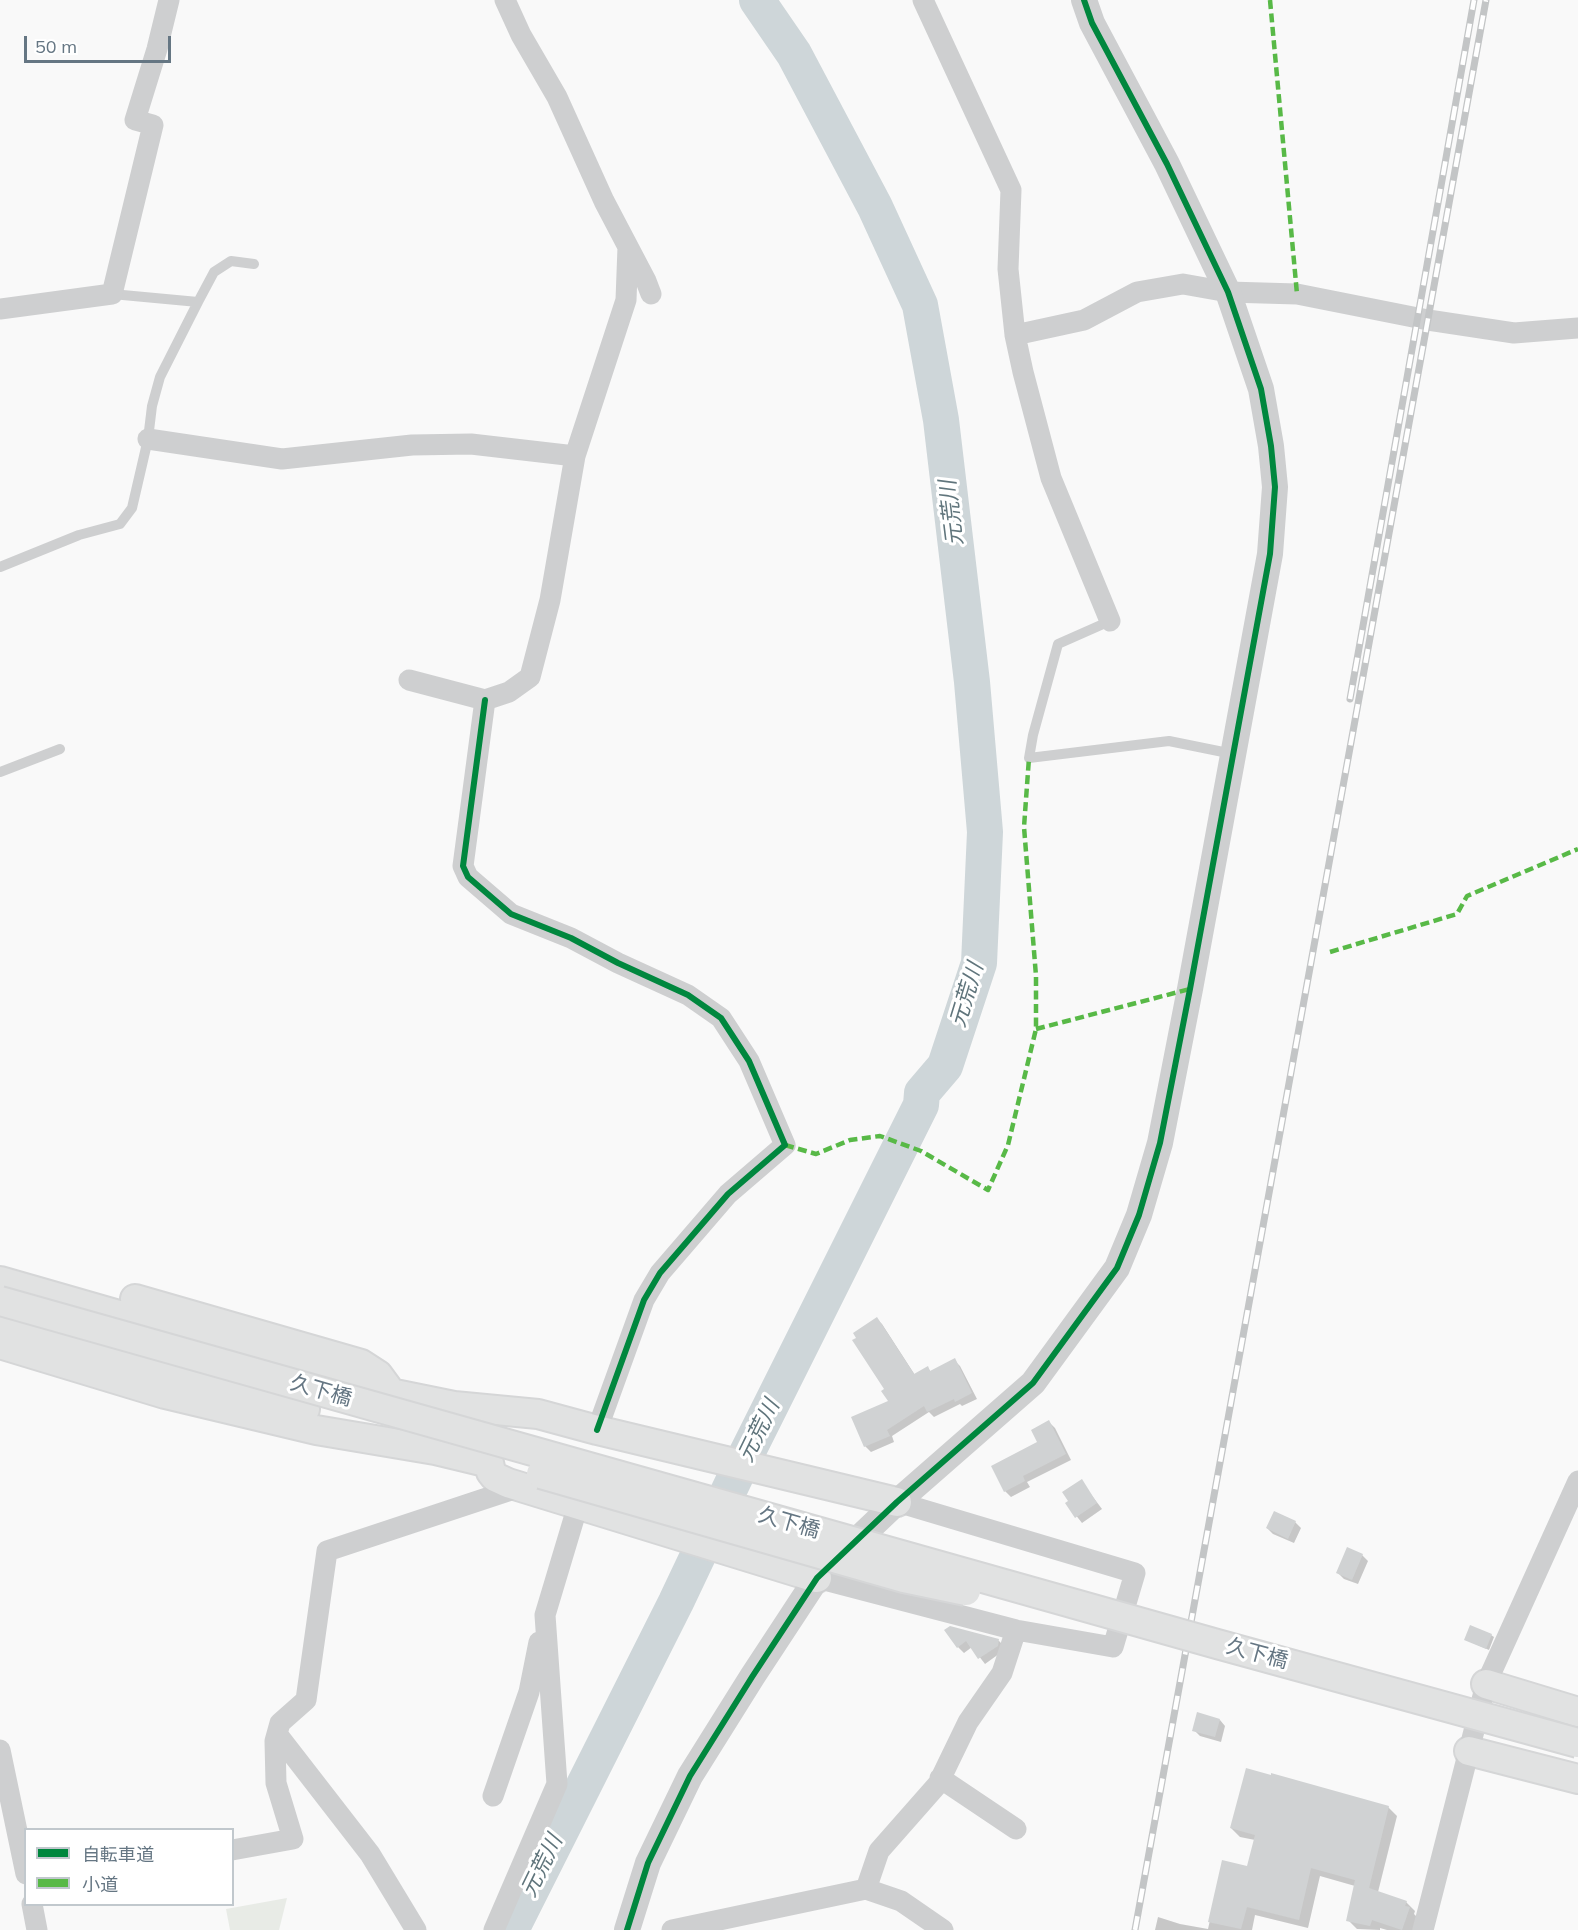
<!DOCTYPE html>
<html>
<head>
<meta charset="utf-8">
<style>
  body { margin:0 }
  #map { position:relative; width:1578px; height:1930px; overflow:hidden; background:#f9f9f9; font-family:Mulish,"Noto Sans JP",sans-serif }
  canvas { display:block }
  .legend { position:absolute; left:24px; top:1828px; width:210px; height:78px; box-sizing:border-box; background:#fff; border:2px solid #c1c8cd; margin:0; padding:8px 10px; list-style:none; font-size:18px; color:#657683 }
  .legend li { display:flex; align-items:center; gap:12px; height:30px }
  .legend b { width:30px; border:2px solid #c1c8cd }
  .scale { position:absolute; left:24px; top:36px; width:147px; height:27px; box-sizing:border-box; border:3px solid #657683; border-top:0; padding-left:8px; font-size:18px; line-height:21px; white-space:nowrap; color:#657683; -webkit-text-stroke:4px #fff; paint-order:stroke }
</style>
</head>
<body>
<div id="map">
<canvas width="1578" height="1930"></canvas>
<ul class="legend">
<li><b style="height:8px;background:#00873e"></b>自転車道</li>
<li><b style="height:8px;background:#58b947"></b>小道</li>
</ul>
<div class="scale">50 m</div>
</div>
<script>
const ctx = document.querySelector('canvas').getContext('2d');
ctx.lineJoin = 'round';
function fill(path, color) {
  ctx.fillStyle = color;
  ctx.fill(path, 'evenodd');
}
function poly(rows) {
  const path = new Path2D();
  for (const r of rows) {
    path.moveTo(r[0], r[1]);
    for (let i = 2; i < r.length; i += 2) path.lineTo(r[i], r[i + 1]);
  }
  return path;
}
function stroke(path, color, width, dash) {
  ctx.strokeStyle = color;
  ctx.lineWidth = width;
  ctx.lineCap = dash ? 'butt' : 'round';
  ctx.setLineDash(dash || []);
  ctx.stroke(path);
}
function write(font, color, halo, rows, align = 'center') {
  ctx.font = font + ' Mulish,"Noto Sans JP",sans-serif';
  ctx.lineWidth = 6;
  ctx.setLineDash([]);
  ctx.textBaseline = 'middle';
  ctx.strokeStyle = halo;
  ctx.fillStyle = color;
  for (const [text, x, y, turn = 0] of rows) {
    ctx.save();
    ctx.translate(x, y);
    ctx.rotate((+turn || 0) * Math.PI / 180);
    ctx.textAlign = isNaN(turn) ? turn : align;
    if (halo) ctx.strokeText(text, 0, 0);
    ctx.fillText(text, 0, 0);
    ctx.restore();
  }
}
fill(poly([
  [287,1898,279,1930,230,1930,226,1909]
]), '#e8ebe6');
fill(poly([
  [877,1319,882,1324,915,1375,928,1368,931,1372,954,1360,960,1366,977,1399,962,1406,960,1404,934,1417,929,1412,892,1436,894,1442,871,1452,865,1446,890,1402,886,1389],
  [1049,1422,1055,1428,1071,1460,1027,1482,1030,1487,1011,1497,1005,1491,993,1467,1039,1442],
  [1081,1481,1102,1509,1082,1523,1067,1504],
  [1295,1522,1301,1528,1294,1543,1273,1534,1267,1528],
  [1362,1555,1368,1561,1358,1584,1344,1579,1338,1573],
  [950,1628,999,1641,1004,1646,1003,1651,985,1664,972,1647,964,1653,958,1647],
  [1491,1635,1494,1637,1489,1650,1466,1640],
  [1220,1720,1225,1726,1221,1742,1200,1736,1194,1730],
  [1388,1807,1397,1816,1378,1892,1406,1902,1415,1911,1414,1914,1418,1918,1414,1930,1387,1930,1380,1928,1380,1930,1357,1929,1348,1920,1355,1886,1320,1876,1308,1928,1255,1915,1252,1930,1155,1930,1158,1917,1180,1924,1208,1929,1223,1862,1248,1868,1255,1840,1240,1837,1231,1828]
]), '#0003');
stroke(poly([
  [511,1930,676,1602,740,1467,921,1105,922,1093,945,1066,979,963,985,832,972,682,941,420,920,305,875,207,794,54,757,0]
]), '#ced6d9', 36);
fill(poly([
  [877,1317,914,1374,928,1366,930,1371,955,1358,972,1393,955,1402,954,1399,927,1412,924,1406,887,1430,890,1436,864,1447,851,1417,888,1401,881,1391,884,1389,852,1340,856,1338,853,1333],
  [1049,1420,1066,1454,1023,1476,1025,1481,1004,1492,991,1466,1037,1442,1031,1430],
  [1082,1479,1097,1503,1075,1518,1065,1503,1068,1501,1062,1492],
  [1274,1511,1296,1521,1288,1539,1266,1528],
  [1347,1547,1363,1554,1352,1580,1336,1573],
  [1470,1625,1492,1634,1486,1649,1464,1640],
  [950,1626,999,1639,998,1646,978,1659,966,1641,957,1648,944,1630],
  [1197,1712,1220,1719,1215,1737,1192,1731],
  [1246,1768,1271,1775,1271,1773,1389,1806,1369,1888,1407,1901,1405,1906,1410,1907,1402,1930,1372,1920,1370,1926,1346,1921,1355,1880,1311,1868,1299,1920,1247,1907,1241,1929,1208,1922,1222,1860,1247,1866,1255,1835,1230,1828]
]), '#d0d2d3');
const secondary = poly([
  [0,1281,390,1393,454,1406,538,1414,597,1430,897,1502],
  [135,1299,361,1364,378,1375,389,1390],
  [0,1320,305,1409],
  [0,1344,165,1394,316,1430,435,1450,489,1463,491,1472,495,1477,508,1483,817,1578],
  [1486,1684,1578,1712],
  [1469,1751,1578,1779]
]);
stroke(secondary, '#d5d6d7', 32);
stroke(poly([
  [198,302,214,272,231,261,254,264],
  [0,567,79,535,120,524,132,508,148,439,152,406,160,377,198,302,112,294],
  [1110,621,1058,644,1033,735,1029,758,1169,741,1233,754],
  [0,772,60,749]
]), '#cecfd0', 10);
stroke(poly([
  [505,0,521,35,557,97,604,201,646,281,651,294],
  [923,0,1011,190,1008,269,1015,335,1023,372,1051,478,1110,621],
  [0,309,112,294,153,125,135,120,157,49,169,0],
  [1015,335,1084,320,1137,292,1183,284,1228,292,1297,294,1428,320,1514,333,1578,328],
  [148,439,282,459,412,445,471,444,575,456],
  [409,680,485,700,509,692,530,677,550,600,575,456,626,300,628,247],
  [485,700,463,866,468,877,511,914,571,938,618,963,688,995,721,1018,749,1061,785,1145,728,1194,660,1273,644,1300,597,1430],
  [817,1578,1016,1630,1113,1647,1135,1573,897,1502],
  [277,1734,370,1854,416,1930],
  [0,1750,26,1874],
  [940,1778,1016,1829],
  [493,1796,529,1692,539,1642],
  [232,1850,293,1839,276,1783,275,1741,280,1723,306,1700,327,1551,520,1487],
  [866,1889,879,1851,938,1784,968,1722,1002,1673,1016,1630],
  [32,1904,37,1930],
  [494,1930,557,1784,545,1615,578,1505],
  [672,1930,866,1889,901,1901,943,1930],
  [1423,1930,1486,1684,1578,1481]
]), '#cecfd0', 21);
stroke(poly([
  [627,1930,648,1863,690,1776,752,1677,817,1578,897,1502,1033,1383,1117,1268,1139,1215,1160,1143,1190,989,1270,554,1275,487,1271,446,1261,389,1228,292,1167,164,1092,23,1084,0]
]), '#cecfd0', 26);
stroke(secondary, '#e1e2e2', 28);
const rail = poly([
  [1350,699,1474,0],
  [1135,1930,1486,0]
]);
stroke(rail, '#c3c5c6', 7);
stroke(rail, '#fff', 4.5, [14]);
const secondaryBridge = poly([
  [0,1301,1217,1644,1578,1743],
  [541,1474,904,1578,966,1591]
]);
stroke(secondaryBridge, '#d5d6d7', 32, []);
stroke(secondaryBridge, '#e1e2e2', 28);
stroke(poly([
  [1270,0,1297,294],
  [1330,952,1457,914,1467,896,1578,849],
  [1036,1029,1190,989],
  [785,1145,816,1154,850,1140,880,1136,921,1151,988,1190,1008,1145,1036,1029,1036,976,1024,827,1029,758]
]), '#58b947', 4.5, [9, 4.5]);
stroke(poly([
  [485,700,463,866,468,877,511,914,571,938,618,963,688,995,721,1018,749,1061,785,1145,728,1194,660,1273,644,1300,597,1430],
  [627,1930,648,1863,690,1776,752,1677,817,1578,897,1502,1033,1383,1117,1268,1139,1215,1160,1143,1190,989,1270,554,1275,487,1271,446,1261,389,1228,292,1167,164,1092,23,1084,0]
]), '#00873e', 6);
write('21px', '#657683', '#fff', [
  ["久下橋",321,1391,16],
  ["久下橋",789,1523,16],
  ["久下橋",1257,1654,15]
]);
write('italic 22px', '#60757c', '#fff', [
  ["元荒川",952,513,-97],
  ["元荒川",967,995,-73],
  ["元荒川",759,1431,-64],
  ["元荒川",542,1866,-64]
]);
</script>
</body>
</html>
